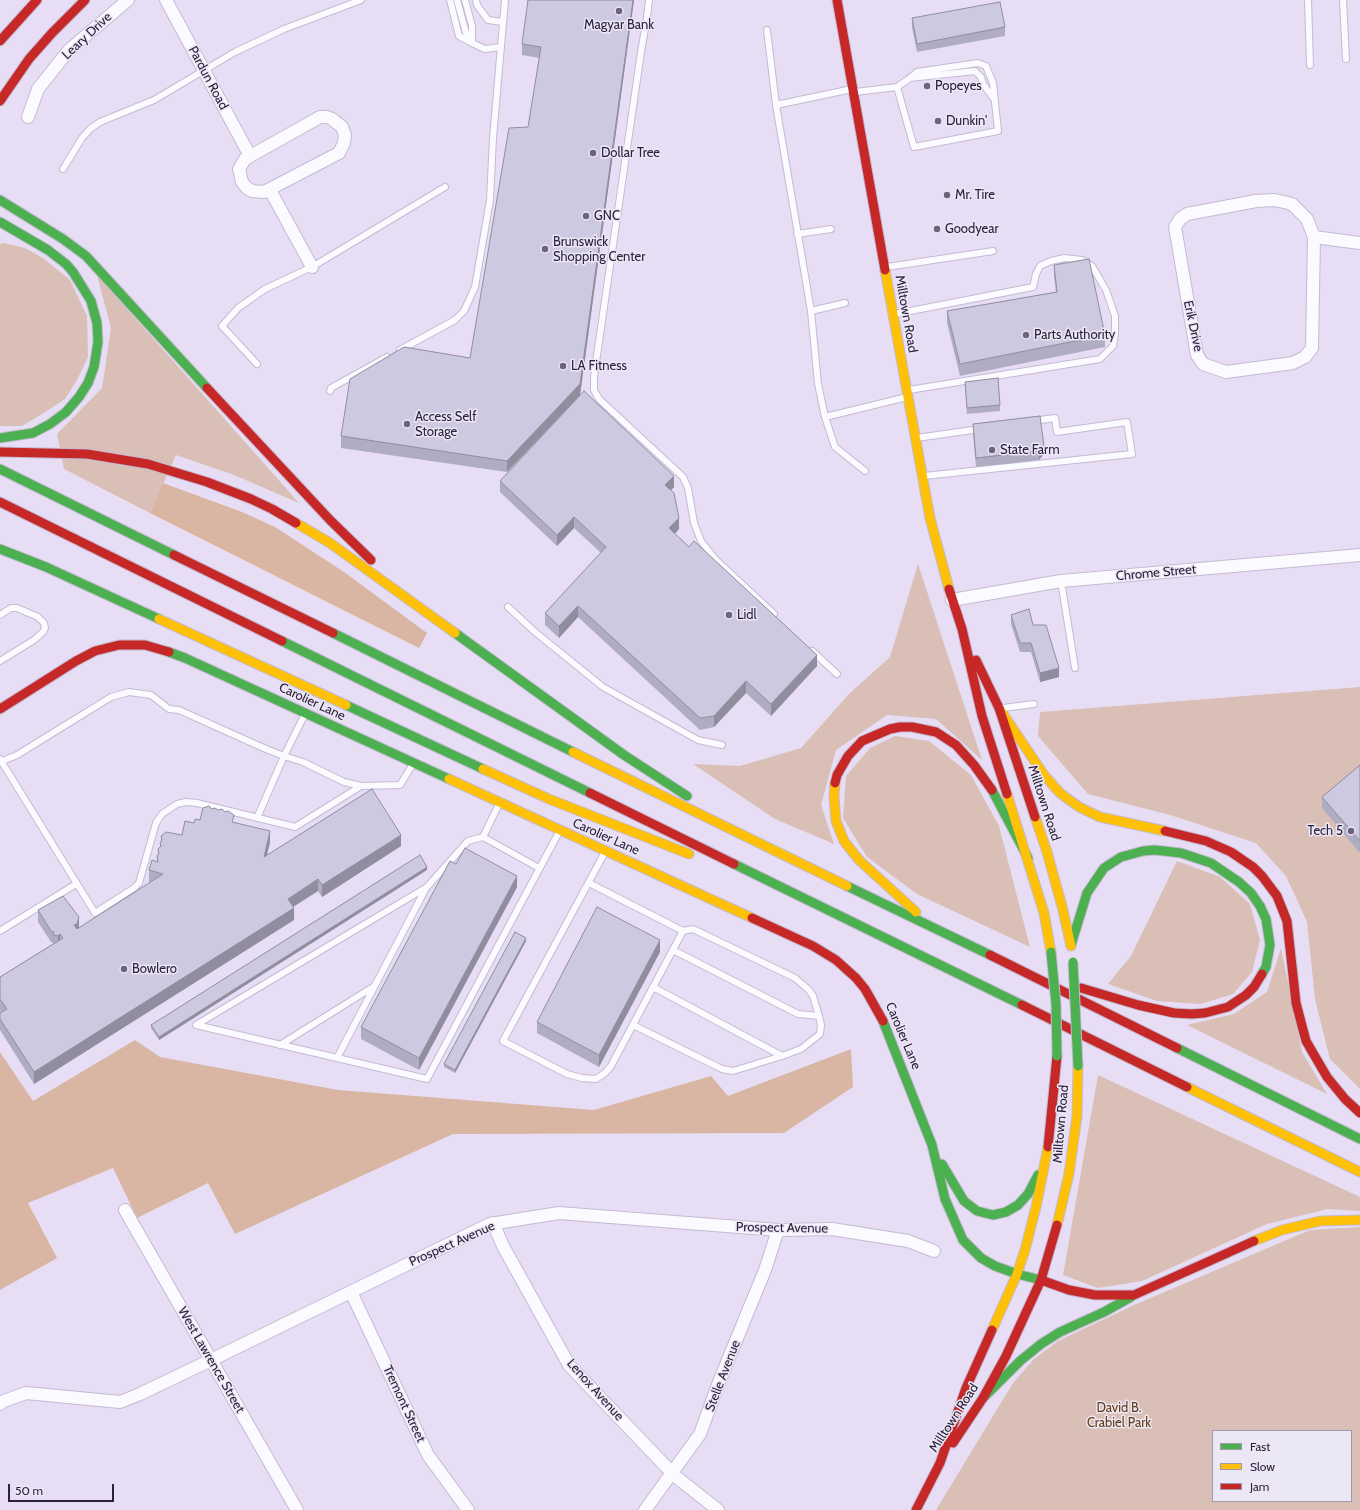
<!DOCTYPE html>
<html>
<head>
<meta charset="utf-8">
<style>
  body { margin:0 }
  #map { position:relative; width:1360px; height:1510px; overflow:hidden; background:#e7def5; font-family:Cabin,sans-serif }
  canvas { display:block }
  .legend { position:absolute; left:1212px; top:1430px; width:140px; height:72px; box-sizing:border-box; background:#ece7f5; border:1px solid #a098ab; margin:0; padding:5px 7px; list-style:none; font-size:12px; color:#2d213d }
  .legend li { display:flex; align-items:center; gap:8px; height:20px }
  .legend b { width:20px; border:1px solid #a098ab }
  .scale { position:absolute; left:8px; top:1484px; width:106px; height:18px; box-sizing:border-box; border:2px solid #2d213d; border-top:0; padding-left:5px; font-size:12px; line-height:14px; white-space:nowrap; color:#2d213d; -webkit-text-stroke:3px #ece7f5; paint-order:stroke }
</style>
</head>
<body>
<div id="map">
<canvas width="1360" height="1510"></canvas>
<ul class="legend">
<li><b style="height:5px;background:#4caf50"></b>Fast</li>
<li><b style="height:5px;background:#ffc107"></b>Slow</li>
<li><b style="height:5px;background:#c62828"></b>Jam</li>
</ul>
<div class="scale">50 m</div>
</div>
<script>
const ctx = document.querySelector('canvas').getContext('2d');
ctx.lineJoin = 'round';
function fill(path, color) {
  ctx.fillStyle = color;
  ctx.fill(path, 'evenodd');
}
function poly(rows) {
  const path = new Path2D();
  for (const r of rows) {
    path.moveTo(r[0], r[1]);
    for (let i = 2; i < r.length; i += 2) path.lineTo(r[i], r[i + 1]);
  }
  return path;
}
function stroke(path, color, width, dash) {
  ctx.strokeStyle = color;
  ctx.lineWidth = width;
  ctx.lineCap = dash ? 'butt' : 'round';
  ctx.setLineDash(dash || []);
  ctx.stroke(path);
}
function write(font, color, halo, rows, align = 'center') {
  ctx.font = font + ' Cabin,sans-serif';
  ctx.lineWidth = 3;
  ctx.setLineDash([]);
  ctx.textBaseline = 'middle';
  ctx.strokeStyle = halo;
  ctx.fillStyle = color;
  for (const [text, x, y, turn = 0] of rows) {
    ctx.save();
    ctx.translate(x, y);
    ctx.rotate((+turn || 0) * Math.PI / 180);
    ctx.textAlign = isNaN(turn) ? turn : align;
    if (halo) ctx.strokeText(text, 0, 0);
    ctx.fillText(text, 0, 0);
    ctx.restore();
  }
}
fill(poly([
  [4,243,25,248,43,258,70,280,87,316,88,357,77,380,65,399,47,411,22,426,0,426,0,244],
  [97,275,299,503,234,475,176,455,150,513,64,469,57,434,102,388,111,328],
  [918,564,982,760,936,719,887,715,836,750,821,805,834,844,775,819,693,764,740,766,801,748,849,694,890,657],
  [1360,687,1360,1089,1330,1059,1315,999,1307,922,1286,876,1256,843,1170,815,1088,794,1038,736,1040,712],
  [895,736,929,741,971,775,999,826,1030,947,917,894,867,857,843,818,846,776,870,748],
  [1177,861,1220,877,1250,904,1260,940,1252,972,1233,994,1201,1004,1157,1001,1108,984,1131,956],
  [1281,948,1302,1052,1327,1094,1187,1025,1234,1014,1267,992],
  [1098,1075,1360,1197,1360,1211,1328,1209,1267,1224,1142,1281,1098,1288,1063,1275],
  [1360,1227,1360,1510,936,1510,1013,1383,1034,1359,1058,1341,1134,1305,1310,1230],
  [1213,1431,1351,1431,1351,1501,1213,1501]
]), '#d9bfb5');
fill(poly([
  [163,483,242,512,275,527,344,572,427,633,419,648,150,513],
  [135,1040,160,1057,338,1090,594,1110,711,1076,728,1096,851,1049,853,1087,784,1133,453,1134,235,1234,208,1183,137,1218,113,1168,28,1203,57,1258,0,1290,0,1052,33,1101]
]), '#d9b6a3');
const lane = poly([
  [450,0,459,36,472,43,472,26,465,0],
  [457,0,466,33,472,43,485,49,501,47],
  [476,0,477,5,488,20,503,22],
  [649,0,647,17,641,52,594,376,594,390,599,399,683,477,688,488,694,523,701,541,716,560,774,614],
  [1308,0,1310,65],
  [1343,0,1346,59],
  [767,30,776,105,811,311,818,384,825,417,835,447,865,471],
  [910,78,975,71,981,77,983,84,994,99],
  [855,92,897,87,910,78,917,72,978,63,986,66,993,83,998,131,914,147,897,87],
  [776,105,852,89],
  [63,169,82,138,90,129,100,122,154,100,235,52,284,29,361,0],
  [797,234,831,229],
  [887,267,993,251],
  [811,311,845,303],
  [895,314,1033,287,1036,274,1040,266,1051,261,1064,258,1082,260,1092,266,1106,290,1115,316,1115,333,1113,346,1100,359,909,390],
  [400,350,455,320,464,311,475,287,490,200,493,138,505,0],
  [257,364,222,326,238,308,265,289,312,267,445,187],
  [330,391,331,388,387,357],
  [825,417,907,397],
  [916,438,980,429],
  [924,476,1132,454,1127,422,1057,432,1055,418,1033,421],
  [1061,581,1075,668],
  [508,607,535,632,603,687,698,740,722,745],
  [0,615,11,608,17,608,38,617,44,623,45,628,43,632,34,640,0,661],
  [812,651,837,674],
  [1003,708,1034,704],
  [0,759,95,913,134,888,139,883,156,823,162,814,177,804,186,802,197,803,295,827,361,786,344,782,303,762,284,756,257,818],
  [0,762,17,755,111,697,129,692,151,695,169,709,179,710,266,749,284,756,305,714],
  [361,786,400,785,413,764],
  [499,804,483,837,468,841,427,887,196,1025,427,1079,559,832],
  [483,837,539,868],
  [589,883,683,931,611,1066,605,1073,596,1079,582,1078,567,1074,503,1041,605,852],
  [0,931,76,884],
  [683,931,693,929,795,978,809,990,813,996,819,1016],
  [653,987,782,1056,801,1049,820,1034,821,1025,819,1016,798,1014,673,950],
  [633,1025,722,1069,733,1071,782,1056],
  [280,1045,373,987],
  [337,1058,426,888]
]);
const street = poly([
  [166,0,250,156],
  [28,117,38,89,69,50,128,0],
  [320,117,327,117,332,119,342,127,345,135,344,143,339,153,264,192,252,191,247,188,242,182,239,169,245,159,320,117],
  [270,190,312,267],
  [1275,200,1292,204,1307,219,1314,237,1312,348,1305,357,1293,363,1226,372,1203,364,1197,355,1175,227,1180,219,1187,214,1256,201,1275,200],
  [1314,237,1360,243],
  [952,600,1061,581,1360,555],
  [125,1210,297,1510],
  [493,1223,503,1246,569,1365,675,1476,718,1510],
  [351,1292,428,1455,468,1510],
  [0,1404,4,1401,26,1393,120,1402,140,1394,211,1360,490,1224,559,1213,778,1230,832,1229,908,1241,934,1251],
  [645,1510,700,1434,719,1382,765,1270,778,1230]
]);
const fast = poly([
  [0,200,63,239,86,256,207,388],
  [0,222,48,250,66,264,73,272,91,301,97,323,98,342,94,367,88,383,79,397,66,412,50,424,33,433,0,438],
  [0,469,174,555],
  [0,549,46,567,159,619],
  [333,633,573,752],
  [455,633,624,755,687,796],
  [282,641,590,793],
  [169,652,185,658,449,779],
  [346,705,483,769],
  [992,790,1028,858],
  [734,864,1022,1005],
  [847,886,990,955],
  [1071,945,1087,893,1104,868,1121,857,1143,851,1155,850,1181,853,1211,863,1239,882,1251,893,1260,906,1266,919,1270,945,1266,967,1262,974],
  [883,1021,932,1145,945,1199,963,1240,981,1258,995,1266,1017,1274,1041,1280],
  [1177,1048,1360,1139],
  [942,1164,964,1201,977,1211,993,1215,1006,1212,1018,1205,1028,1194,1038,1175],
  [983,1398,1020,1361,1041,1344,1060,1332,1104,1312,1131,1297]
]);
const slow = poly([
  [885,270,930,518,949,589],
  [296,523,330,543,455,633],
  [159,619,346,705],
  [999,708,1044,775,1060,793,1079,807,1100,817,1165,831],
  [573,752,847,886],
  [483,769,549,799,689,854],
  [449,779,752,918],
  [835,783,834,797,836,821,844,841,859,860,916,912],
  [1007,794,1044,913,1051,952],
  [1035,817,1047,852,1063,910,1071,946],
  [1187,1087,1360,1172],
  [1057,1225,1069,1174,1077,1116,1078,1066],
  [1254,1241,1282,1230,1320,1221,1360,1220],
  [992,1330,1017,1274,1025,1250,1036,1207,1048,1147]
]);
const jam = poly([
  [837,0,885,270],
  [0,41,37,0],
  [0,101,29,59,52,33,85,0],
  [207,388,330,520,371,560],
  [0,452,87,454,148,464,207,482,251,499,272,509,296,523],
  [0,502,282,641],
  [174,555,333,633],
  [949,589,962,629,982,716,1007,794],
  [976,660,999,708,1035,817],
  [0,709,76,661,95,651,119,645,145,645,169,652],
  [835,783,837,775,848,756,862,741,890,729,900,727,912,727,936,732,956,745,974,765,992,790],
  [590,793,734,864],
  [1165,831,1206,841,1231,852,1253,867,1262,876,1277,896,1287,921,1296,1003,1306,1041,1327,1077,1345,1099,1360,1113],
  [752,918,813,946,836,960,856,978,865,989,883,1021],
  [990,955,1177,1048],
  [1081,988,1138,1005,1174,1013,1192,1014,1205,1013,1228,1007,1246,995,1254,987,1262,974],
  [1022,1005,1187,1087],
  [1048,1147,1057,1056],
  [1041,1280,1069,1290,1095,1295,1134,1295,1254,1241],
  [953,1443,983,1398,1006,1356,1041,1280,1057,1225],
  [916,1510,940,1463,966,1388,992,1330]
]);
stroke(lane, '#c4bad2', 8);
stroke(street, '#c4bad2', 14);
stroke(fast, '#c4bad2', 11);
stroke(slow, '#c4bad2', 11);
stroke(jam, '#c4bad2', 11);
stroke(lane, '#fbfafe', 6);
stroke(street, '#fbfafe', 12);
stroke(fast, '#4caf50', 9);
stroke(slow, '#ffc107', 9);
stroke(jam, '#c62828', 9);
const fastBridge = poly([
  [1051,952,1056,1004,1057,1056],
  [1073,962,1078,1066]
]);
stroke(fastBridge, '#c4bad2', 11, []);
stroke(fastBridge, '#4caf50', 9);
fill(poly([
  [634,0,580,395,674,487,671,490,679,529,675,534,817,666,771,716,746,693,714,727,700,730,578,617,559,638,545,625,545,613,601,553,574,528,557,546,500,492,500,481,564,412,507,472,341,448,341,436,470,358,528,127,539,58,522,55,522,44],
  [912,18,1005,27,1005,36,917,52,912,27],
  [1054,265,1105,335,1105,347,960,376,947,323,947,311,1056,292,1054,276],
  [965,382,1000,405,1000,411,967,414,965,388],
  [1040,416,1044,454,1039,460,976,467,973,433,973,424],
  [1011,615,1033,625,1059,677,1040,682,1031,652,1020,652,1011,624],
  [1360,765,1360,853,1322,808,1322,797],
  [200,820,234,822,270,842,267,855,401,846,322,897,318,891,293,907,294,920,34,1084,0,1030,0,1013,1,1013,0,1010,0,977,53,944,53,943,51,942,38,922,38,910,79,928,151,882,149,882,149,870,157,861,157,856,158,854,158,849,160,848,160,843,161,841,161,836,182,835,194,823],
  [456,864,517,887,419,1070,361,1039,361,1027],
  [427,870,159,1040,151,1028,151,1025],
  [526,941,455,1073,444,1067,444,1064],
  [660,952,599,1067,537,1033,537,1022]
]), '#b0adc2');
fill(poly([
  [633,0,634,0,580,395,507,472,507,461],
  [1044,446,1044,454,1039,460,1039,451],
  [674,476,674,487,665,496,665,485],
  [574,517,574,528,557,546,557,535],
  [679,518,679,529,669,540,669,528],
  [578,606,578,617,559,638,559,626],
  [817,655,817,666,771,716,771,704],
  [1059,668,1059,677,1040,682,1040,673],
  [746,681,746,693,714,727,714,716],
  [270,831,270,842,264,868,264,857],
  [401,835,401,846,322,897,322,885],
  [427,867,427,870,159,1040,159,1037],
  [517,876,517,887,419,1070,419,1058],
  [318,879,318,891,288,910,288,899],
  [294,908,294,920,34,1084,34,1072],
  [79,917,79,929,77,935,74,925],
  [60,934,60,945,58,948,58,936],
  [526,938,526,941,455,1073,455,1070],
  [660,940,660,952,599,1067,599,1055]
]), '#908d9e');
const building = poly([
  [528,0,633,0,580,384,507,461,341,436,350,379,404,347,470,358,509,128,528,127,541,47,522,44,528,0],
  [1000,2,1005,27,917,44,912,18,1000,2],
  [1089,259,1105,335,960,364,947,311,1057,292,1054,265,1089,259],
  [998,378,1000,405,967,408,965,382,998,378],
  [584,391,674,476,665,485,674,493,679,518,669,528,689,547,694,541,817,655,771,704,746,681,714,716,700,718,578,606,559,626,545,613,606,547,574,517,557,535,500,481,584,391],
  [1040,416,1044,446,1039,451,976,458,973,424,1040,416],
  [1029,609,1033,625,1046,625,1059,668,1040,673,1031,643,1020,643,1011,615,1029,609],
  [1360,765,1360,841,1322,797,1360,765],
  [372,789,401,835,322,885,318,879,288,899,294,908,34,1072,0,1019,0,1013,7,1009,0,999,0,977,63,938,60,934,58,936,53,935,54,932,51,931,38,910,63,896,79,917,77,924,74,925,77,929,163,874,149,870,152,860,158,862,157,856,159,853,158,849,161,846,160,843,162,840,161,836,166,832,182,835,185,821,194,823,195,819,200,820,203,808,209,806,212,809,215,808,218,810,222,809,225,812,228,811,234,815,232,822,270,831,264,857,372,789],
  [465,848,517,876,419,1058,361,1027,450,861,456,864,465,848],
  [420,855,427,867,159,1037,151,1025,420,855],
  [597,907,660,940,599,1055,537,1022,597,907],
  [515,932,526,938,455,1070,444,1064,515,932]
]);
fill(building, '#cdc9e1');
stroke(building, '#908d9e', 1);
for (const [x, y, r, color] of [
  [619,11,4,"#6e637d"],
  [927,86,4,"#6e637d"],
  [938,121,4,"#6e637d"],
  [593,153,4,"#6e637d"],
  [947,195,4,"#6e637d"],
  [586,216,4,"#6e637d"],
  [937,229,4,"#6e637d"],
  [545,249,4,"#6e637d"],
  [1026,335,4,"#6e637d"],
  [563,366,4,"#6e637d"],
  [407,424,4,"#6e637d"],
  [992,450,4,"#6e637d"],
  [729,615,4,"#6e637d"],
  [1351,831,4,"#6e637d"],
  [124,969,4,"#6e637d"]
]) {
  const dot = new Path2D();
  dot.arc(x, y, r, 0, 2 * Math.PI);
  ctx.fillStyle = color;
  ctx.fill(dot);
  stroke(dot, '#ece7f5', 1.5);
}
write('13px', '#2d213d', '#ece7f5', [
  ["Magyar Bank",619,25,"center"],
  ["Popeyes",935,86],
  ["Dunkin'",946,121],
  ["Dollar Tree",601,153],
  ["Mr. Tire",955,195],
  ["GNC",594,216],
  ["Goodyear",945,229],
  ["Brunswick",553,242],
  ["Shopping Center",553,257],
  ["Parts Authority",1034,335],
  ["LA Fitness",571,366],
  ["Access Self",415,417],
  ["Storage",415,432],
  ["State Farm",1000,450],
  ["Lidl",737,615],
  ["Tech 5",1343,831,"right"],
  ["Bowlero",132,969]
], 'left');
write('13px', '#2d213d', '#ece7f5', [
  ["Leary Drive",87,36,-43],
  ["Pardun Road",208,78,62],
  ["Milltown Road",906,314,80],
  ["Erik Drive",1193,326,78],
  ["Chrome Street",1156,573,-5],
  ["Carolier Lane",312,702,25],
  ["Milltown Road",1044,803,72],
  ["Carolier Lane",606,837,24],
  ["Carolier Lane",903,1036,67],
  ["Milltown Road",1061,1124,-85],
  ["Prospect Avenue",782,1228,1],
  ["Prospect Avenue",452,1244,-24],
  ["West Lawrence Street",211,1360,60],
  ["Stelle Avenue",723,1376,-69],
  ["Lenox Avenue",595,1390,48],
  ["Tremont Street",404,1404,65],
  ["Milltown Road",954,1418,-57]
]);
write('13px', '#643d16', '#ece7f5', [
  ["David B.",1119,1408],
  ["Crabiel Park",1119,1423]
]);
</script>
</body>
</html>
